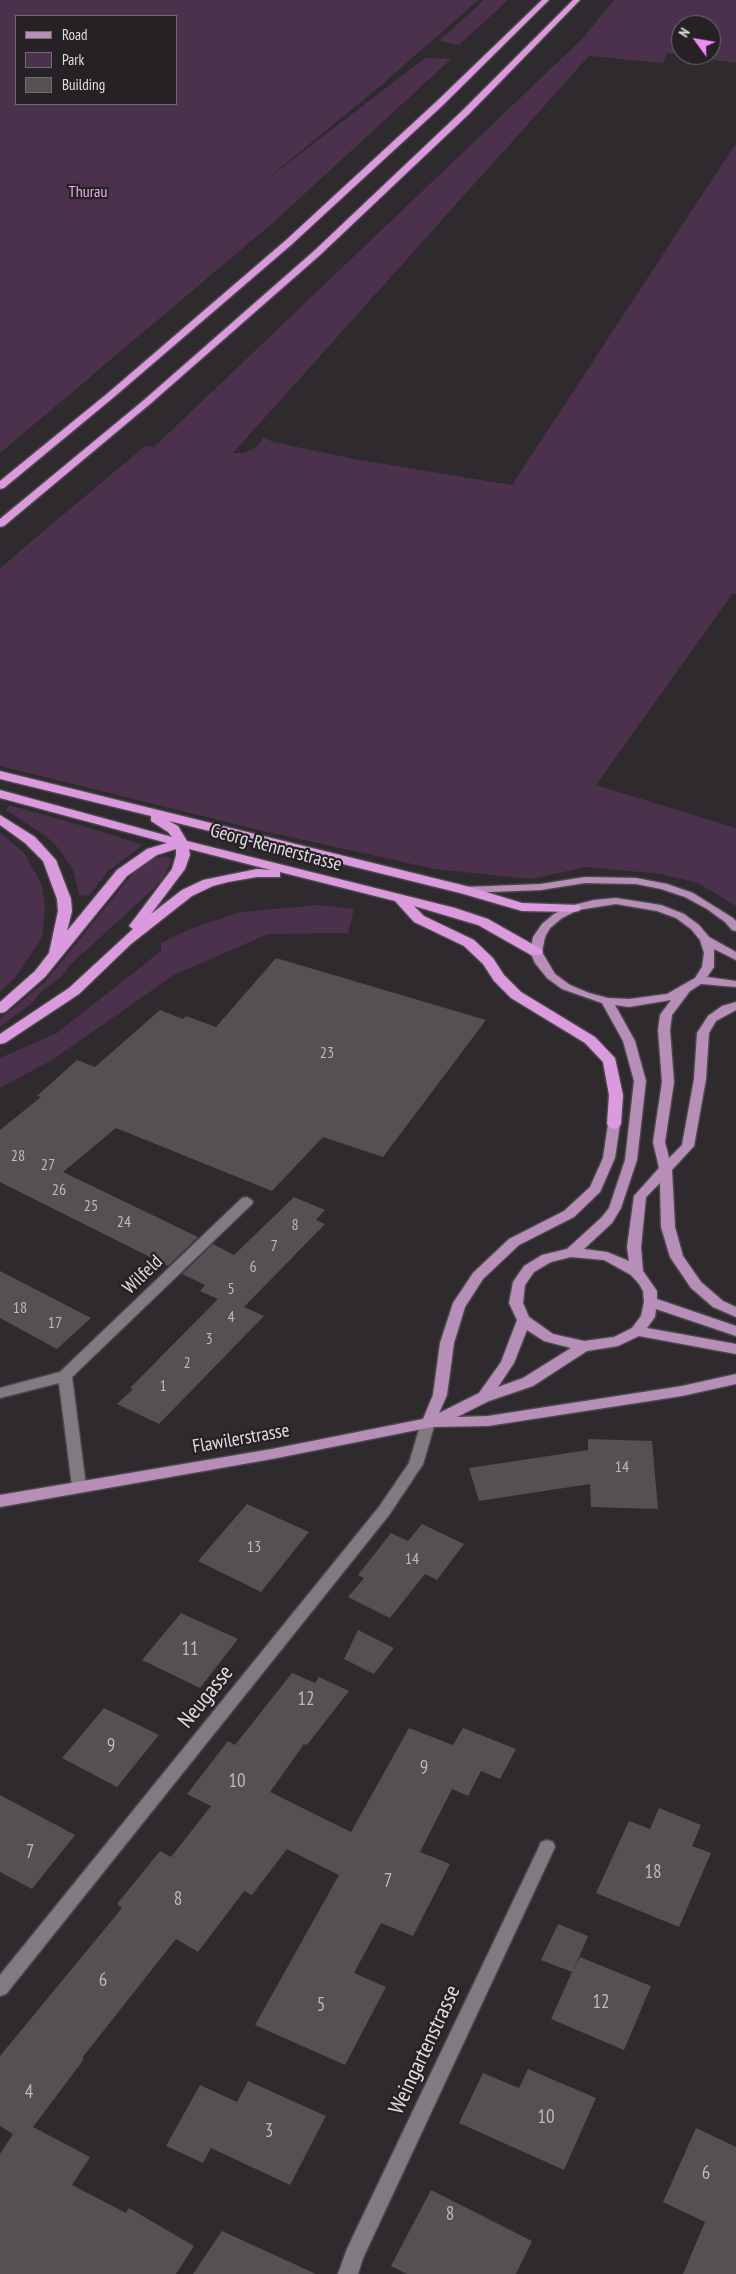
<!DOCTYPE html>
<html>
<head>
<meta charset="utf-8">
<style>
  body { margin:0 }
  #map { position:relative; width:736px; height:2274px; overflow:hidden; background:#2e2a2e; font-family:"PT Sans Narrow",sans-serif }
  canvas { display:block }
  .legend { position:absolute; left:15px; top:15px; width:162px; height:90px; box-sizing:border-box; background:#252125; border:1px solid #706c70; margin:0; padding:6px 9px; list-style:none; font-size:15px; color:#e0dde0 }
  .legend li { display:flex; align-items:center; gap:10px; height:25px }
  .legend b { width:25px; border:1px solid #706c70 }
  .north { position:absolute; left:671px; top:15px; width:50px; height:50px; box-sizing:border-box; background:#252125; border:1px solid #706c70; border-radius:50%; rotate:302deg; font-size:14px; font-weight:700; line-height:20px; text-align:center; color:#e0dde0 }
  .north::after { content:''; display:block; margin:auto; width:18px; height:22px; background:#f18af4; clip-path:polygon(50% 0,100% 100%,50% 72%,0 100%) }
</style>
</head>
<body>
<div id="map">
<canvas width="736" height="2274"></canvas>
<ul class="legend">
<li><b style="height:6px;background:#b78eb8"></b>Road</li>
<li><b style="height:14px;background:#4c314c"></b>Park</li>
<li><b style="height:14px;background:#545054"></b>Building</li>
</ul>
<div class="north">N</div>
</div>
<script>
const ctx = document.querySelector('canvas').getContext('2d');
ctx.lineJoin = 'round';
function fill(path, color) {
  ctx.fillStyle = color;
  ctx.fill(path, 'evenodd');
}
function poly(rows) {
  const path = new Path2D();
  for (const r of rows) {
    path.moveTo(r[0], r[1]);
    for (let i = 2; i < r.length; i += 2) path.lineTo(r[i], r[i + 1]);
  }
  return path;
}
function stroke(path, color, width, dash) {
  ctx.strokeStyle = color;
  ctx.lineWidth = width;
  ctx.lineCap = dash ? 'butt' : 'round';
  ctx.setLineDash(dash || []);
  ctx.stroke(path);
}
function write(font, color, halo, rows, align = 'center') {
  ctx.font = font + ' "PT Sans Narrow",sans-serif';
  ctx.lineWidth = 4.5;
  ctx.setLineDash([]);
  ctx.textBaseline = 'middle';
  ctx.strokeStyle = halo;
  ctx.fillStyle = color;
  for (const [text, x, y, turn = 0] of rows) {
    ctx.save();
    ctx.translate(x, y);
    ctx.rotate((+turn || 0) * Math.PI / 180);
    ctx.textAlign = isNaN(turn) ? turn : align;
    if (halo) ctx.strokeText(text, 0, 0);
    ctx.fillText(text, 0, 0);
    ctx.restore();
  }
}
fill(poly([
  [0,0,478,0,385,82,261,184,425,58,451,59,275,221,0,453],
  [16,16,176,16,176,104,16,104],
  [484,0,508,0,459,45,439,41],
  [614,0,736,0,736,63,683,55,711,55,711,25,681,25,681,55,667,53,663,63,589,56,233,453,244,453,258,446,263,437,273,442,354,459,512,485,736,143,736,594,733,593,596,785,736,828,736,906,698,883,660,874,586,867,531,879,435,869,263,831,0,766,0,568,145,446,154,447,582,39],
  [9,805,90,828,143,845,107,872,89,896,79,895,74,872,59,849,47,837,6,810],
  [0,832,24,853,41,883,45,907,42,938,15,978,0,992],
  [166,856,172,859,162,881,71,964,61,977,42,991,32,1003,0,1027,0,1019,45,982,134,872,155,858],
  [318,905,354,909,348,933,268,934,174,975,52,1060,0,1088,0,1058,57,1033,161,951,161,943,190,929,241,912]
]), '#4c314c');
fill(poly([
  [276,958,486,1020,383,1157,323,1137,272,1191,116,1128,63,1172,198,1237,168,1266,0,1182,0,1130,41,1097,37,1096,77,1060,95,1067,160,1010,183,1019,186,1016,216,1027],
  [294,1197,325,1210,316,1220,325,1224,244,1307,264,1316,159,1424,117,1404,133,1389,130,1388,218,1299,200,1291,205,1285,182,1274,213,1244,234,1255],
  [0,1271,91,1318,57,1349,0,1318],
  [588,1439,652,1441,658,1509,591,1507,590,1484,479,1501,469,1468,588,1450],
  [247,1504,309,1532,261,1592,198,1561],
  [422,1524,464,1544,437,1580,425,1574,390,1618,348,1597,364,1578,358,1575,391,1533,408,1541],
  [181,1613,238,1639,200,1688,142,1660],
  [358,1630,394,1648,374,1674,344,1659],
  [292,1673,315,1683,319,1677,349,1691,307,1745,304,1744,270,1792,351,1832,409,1728,453,1745,463,1728,516,1749,500,1779,481,1771,468,1796,452,1789,420,1852,450,1864,413,1936,381,1923,354,1973,386,1987,345,2065,255,2025,339,1875,287,1849,252,1895,244,1891,198,1952,176,1939,82,2058,84,2059,33,2127,90,2157,72,2185,126,2213,129,2208,194,2246,176,2274,0,2274,0,2154,13,2134,0,2126,0,2056,122,1908,117,1904,160,1851,171,1857,211,1806,187,1794,228,1741,235,1745],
  [104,1708,159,1735,117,1787,62,1758],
  [0,1795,75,1835,32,1889,0,1872],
  [659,1808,701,1825,692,1846,711,1853,679,1927,596,1893,629,1821,650,1829],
  [558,1924,588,1936,573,1971,580,1957,651,1986,624,2050,551,2019,572,1972,541,1960],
  [528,2069,596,2098,564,2170,459,2123,483,2073,519,2088],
  [248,2081,326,2116,290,2185,211,2148,203,2163,166,2146,200,2085,237,2102],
  [696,2128,736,2147,736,2274,683,2274,705,2222,663,2202],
  [431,2190,532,2241,516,2274,407,2274,391,2266],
  [222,2231,316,2274,193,2274]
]), '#545054');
const minor = poly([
  [247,1197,253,1201,252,1204,72,1377,86,1486,84,1490,79,1491,74,1490,72,1486,59,1383,0,1398,0,1388,60,1372,242,1198,247,1197],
  [428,1418,433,1419,435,1423,423,1464,389,1515,6,1994,0,1996,0,1975,379,1507,409,1463,421,1423,423,1419,428,1418],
  [547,1840,553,1842,555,1847,363,2258,358,2274,338,2274,347,2249,539,1847,541,1842,547,1840]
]);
const major = poly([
  [585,877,636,878,667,884,693,893,733,918,736,921,736,931,732,930,725,922,707,909,685,897,661,889,636,884,585,883,541,890,465,893,459,890,465,887,541,884,585,877],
  [616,898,661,905,684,914,699,925,709,937,736,952,736,960,714,949,714,967,707,977,736,981,736,987,701,984,690,991,672,1015,670,1030,674,1082,665,1142,669,1158,682,1145,694,1079,697,1033,708,1016,722,1006,736,1002,736,1010,716,1021,709,1033,706,1079,694,1146,672,1170,675,1227,683,1256,701,1282,723,1301,736,1307,736,1317,713,1307,691,1288,670,1257,661,1227,660,1183,646,1197,641,1247,643,1271,657,1291,657,1299,736,1326,736,1336,656,1309,655,1317,647,1328,736,1344,736,1354,639,1336,618,1346,587,1351,533,1386,489,1401,457,1417,488,1416,682,1386,736,1374,736,1384,682,1396,488,1426,432,1427,272,1459,0,1507,0,1495,272,1449,423,1419,433,1395,440,1343,453,1303,473,1273,509,1239,564,1211,590,1187,603,1158,608,1124,614,1120,618,1121,620,1124,615,1158,600,1192,574,1217,519,1245,483,1279,465,1307,454,1343,447,1395,439,1413,479,1393,501,1362,517,1320,509,1303,513,1282,524,1266,542,1255,567,1249,602,1217,609,1208,625,1160,634,1081,623,1041,602,1003,562,989,547,978,535,963,530,952,533,937,542,924,554,914,570,906,594,900,616,898],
  [616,904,657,911,676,918,691,929,700,940,704,953,702,967,695,978,667,994,629,999,608,998,589,993,570,985,555,974,542,952,545,937,550,928,562,918,578,910,616,904],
  [671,1000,660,1015,658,1030,662,1082,653,1142,659,1168,634,1196,627,1247,629,1261,607,1252,584,1249,612,1223,621,1208,637,1160,646,1081,635,1041,615,1005,629,1007,671,1000],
  [571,1257,604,1260,631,1275,639,1284,643,1291,644,1302,641,1316,632,1328,614,1337,584,1341,553,1334,529,1317,523,1303,525,1285,534,1272,551,1262,571,1257],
  [527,1330,544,1341,571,1348,523,1378,498,1387,514,1363,527,1330]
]);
const highway = poly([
  [542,0,549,0,442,106,291,245,114,397,4,488,0,489,0,481,108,393,285,241,436,102,542,0],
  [573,0,580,0,469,114,320,255,150,404,4,526,0,527,0,519,144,400,314,251,463,110,573,0],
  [0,771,470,887,522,903,579,905,581,908,579,911,574,912,522,911,460,893,169,821,178,826,187,841,455,908,488,919,541,949,543,952,541,955,531,955,478,925,414,906,424,916,474,940,493,958,504,975,521,992,595,1037,615,1058,623,1095,621,1124,619,1127,614,1129,609,1127,607,1124,609,1095,603,1062,585,1043,511,998,494,981,483,964,464,946,414,922,395,901,280,872,280,877,257,877,228,882,213,886,192,896,131,944,79,994,5,1043,0,1044,0,1034,69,988,133,929,129,926,172,869,176,855,176,849,157,855,127,876,45,977,5,1012,0,1013,0,1002,35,971,49,953,58,911,57,899,43,861,25,843,0,825,0,815,35,837,56,860,71,899,72,911,67,931,117,870,147,849,167,843,0,798,0,790,172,837,168,832,151,821,151,816,0,779,0,771],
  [189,849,271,870,257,869,203,880,182,890,151,914,185,869,190,855,189,849]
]);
stroke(minor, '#4b484b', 3);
stroke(major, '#4b484b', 3);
stroke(highway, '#4b484b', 3);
fill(minor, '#807b80');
fill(major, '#b78eb8');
fill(highway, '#dc9ade');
write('16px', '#e5b2e6', '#252125', [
  ["Thurau",88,192]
]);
write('16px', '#bdbabd', null, [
  ["23",327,1053],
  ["28",18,1156],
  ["27",48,1165],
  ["26",59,1190],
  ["25",91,1206],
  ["24",124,1222],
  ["8",295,1225],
  ["7",274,1246],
  ["6",253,1267],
  ["5",231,1289],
  ["18",20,1308],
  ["4",231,1317],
  ["17",55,1323],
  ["3",209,1339],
  ["2",187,1363],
  ["1",163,1386],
  ["14",622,1467],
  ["13",254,1547],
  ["14",412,1559]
]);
write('19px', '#e0dde0', '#252125', [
  ["Georg-Rennerstrasse",276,848,15],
  ["Wilfeld",143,1275,-44],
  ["Flawilerstrasse",241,1439,-10]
]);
write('19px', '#bdbabd', null, [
  ["11",190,1650],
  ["12",306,1700],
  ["9",111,1747],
  ["9",424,1769],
  ["10",237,1782],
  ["7",30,1853],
  ["18",653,1873],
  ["7",388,1882],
  ["8",178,1900],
  ["6",103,1981],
  ["12",601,2003],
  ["5",321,2006],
  ["4",29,2093],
  ["10",546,2118],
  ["3",269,2132],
  ["6",706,2174],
  ["8",450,2215]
]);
write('22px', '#e0dde0', '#252125', [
  ["Neugasse",206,1697,-51],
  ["Weingartenstrasse",425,2050,-65]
]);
</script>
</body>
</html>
